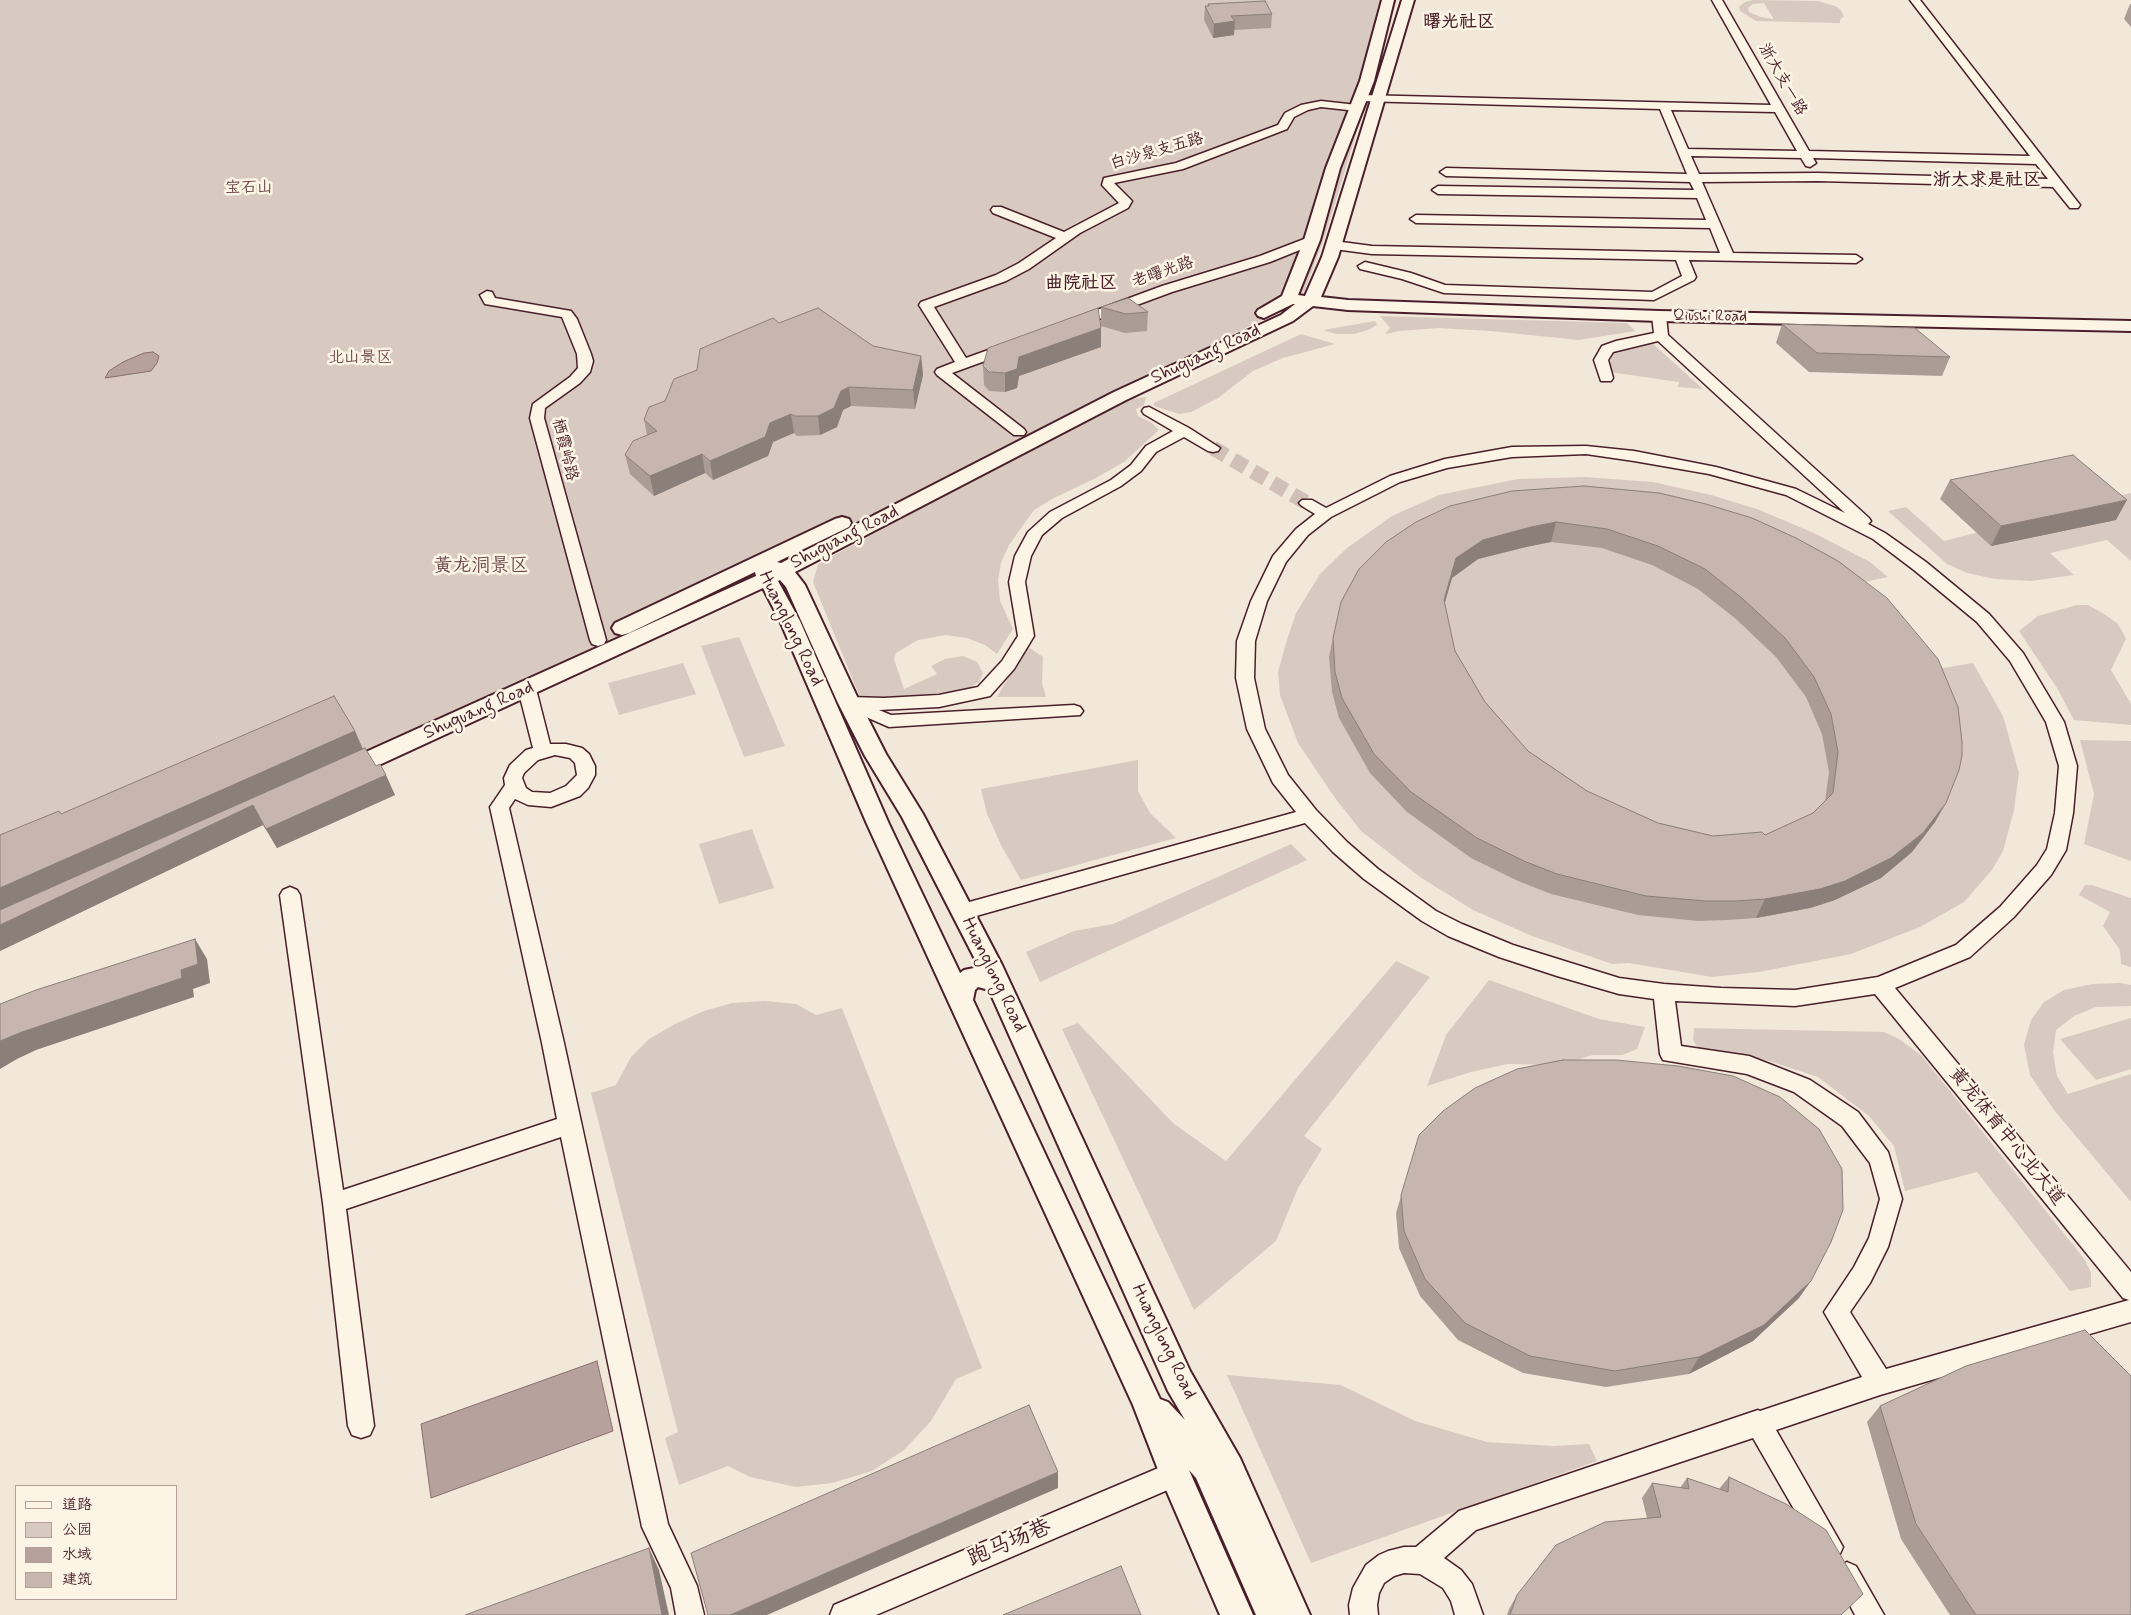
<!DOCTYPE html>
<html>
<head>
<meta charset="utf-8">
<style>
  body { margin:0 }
  #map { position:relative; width:2131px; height:1615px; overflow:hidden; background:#f1e8da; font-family:Mynerve,"LXGW WenKai TC",sans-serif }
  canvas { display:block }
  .legend { position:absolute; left:15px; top:1485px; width:162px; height:115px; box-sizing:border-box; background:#fcf5e5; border:1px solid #b59f9b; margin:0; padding:6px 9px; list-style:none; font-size:15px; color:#4a1f2b }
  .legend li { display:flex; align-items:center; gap:10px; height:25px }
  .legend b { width:25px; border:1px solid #b59f9b }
</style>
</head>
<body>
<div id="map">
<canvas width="2131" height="1615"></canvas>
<ul class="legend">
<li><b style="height:6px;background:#fcf5e5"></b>道路</li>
<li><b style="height:14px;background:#d8cac0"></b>公园</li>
<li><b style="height:14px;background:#b6a19c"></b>水域</li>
<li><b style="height:14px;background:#c7b6af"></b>建筑</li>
</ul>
</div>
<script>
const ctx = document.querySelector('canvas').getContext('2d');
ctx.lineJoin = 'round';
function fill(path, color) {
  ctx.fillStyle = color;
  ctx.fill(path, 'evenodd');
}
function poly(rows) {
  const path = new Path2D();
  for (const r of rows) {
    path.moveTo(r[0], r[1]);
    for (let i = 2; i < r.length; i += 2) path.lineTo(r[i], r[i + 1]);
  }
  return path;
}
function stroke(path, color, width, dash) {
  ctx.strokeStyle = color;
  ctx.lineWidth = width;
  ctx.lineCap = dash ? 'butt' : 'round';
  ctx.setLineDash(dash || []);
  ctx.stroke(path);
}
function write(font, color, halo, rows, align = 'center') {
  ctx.font = font + ' Mynerve,"LXGW WenKai TC",sans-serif';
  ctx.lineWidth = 5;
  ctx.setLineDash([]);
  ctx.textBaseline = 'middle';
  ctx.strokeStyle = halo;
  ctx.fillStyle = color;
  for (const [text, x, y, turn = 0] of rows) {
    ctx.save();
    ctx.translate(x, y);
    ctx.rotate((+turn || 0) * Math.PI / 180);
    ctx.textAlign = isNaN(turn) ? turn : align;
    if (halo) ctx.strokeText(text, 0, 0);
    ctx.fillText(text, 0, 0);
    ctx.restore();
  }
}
fill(poly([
  [0,0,1397,0,1326,233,1305,290,1293,305,1099,399,938,482,688,605,0,916],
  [1753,0,1818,1,1835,6,1840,9,1844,16,1840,20,1840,23,1756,21,1740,11,1739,7,1745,2],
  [1764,3,1773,18,1773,19,1761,17,1749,12,1748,8,1753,4],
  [1380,316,1627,323,1635,331,1579,340,1490,331,1438,328,1400,331,1385,334,1390,328],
  [1375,321,1377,325,1368,330,1354,334,1336,334,1323,330],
  [1301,334,1335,344,1283,358,1253,371,1218,398,1191,412,1179,414,1154,406,1154,403],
  [1651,342,1703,389,1678,387,1679,382,1609,372,1611,355,1617,351],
  [1146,397,1144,405,1136,409,1138,416,1152,423,1159,430,1124,462,1096,478,1054,498,1034,510,1009,545,1001,563,998,580,1000,601,1013,629,997,654,985,645,967,638,946,635,918,640,896,653,894,659,904,689,937,674,931,666,945,659,963,656,977,662,983,673,979,682,969,688,950,692,861,700,813,582,818,564,1120,400],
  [1585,477,1653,482,1711,495,1757,509,1814,533,1870,562,1888,577,1860,583,1943,668,1973,663,2003,716,2019,773,2014,810,2003,851,1992,870,1964,902,1920,927,1851,954,1759,972,1712,977,1629,963,1612,964,1532,936,1473,910,1420,877,1361,831,1335,798,1298,743,1280,695,1278,672,1286,643,1296,613,1320,574,1347,548,1392,516,1439,495,1518,479],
  [2131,493,2131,561,2107,540,2050,553,2074,575,2031,581,1995,579,1967,573,1947,564,1888,511,1906,507,1944,541],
  [2077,605,2088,605,2104,614,2117,623,2122,631,2126,639,2111,670,2131,704,2131,725,2074,720,2057,688,2019,631,2038,616],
  [739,637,785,746,744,757,701,646],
  [1027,646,1043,657,1042,683,1046,697,997,697],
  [683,663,696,694,619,715,608,683],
  [2080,740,2131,741,2131,861,2084,844,2094,794],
  [1138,760,1138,791,1150,813,1176,838,1021,880,1002,847,987,814,981,789],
  [752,829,774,888,719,904,699,844],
  [1291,844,1307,860,1040,982,1026,952,1074,931,1113,924],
  [2085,885,2092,885,2131,898,2131,967,2121,964,2120,950,2103,926,2110,912,2079,895],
  [1396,961,1430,977,1304,1136,1322,1149,1298,1188,1276,1241,1194,1310,1062,1029,1078,1023,1173,1123,1226,1161],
  [1489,980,1599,1019,1645,1027,1637,1049,1622,1055,1593,1055,1560,1065,1508,1064,1471,1072,1427,1086,1446,1035],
  [2120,983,2131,985,2131,1006,2096,1007,2074,1016,2056,1030,2053,1053,2057,1076,2068,1094,2131,1074,2131,1202,2054,1110,2030,1075,2024,1045,2031,1020,2044,1002,2064,990,2093,984],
  [765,1001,796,1004,816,1015,842,1008,982,1368,956,1379,931,1421,904,1450,872,1471,832,1483,796,1487,750,1477,728,1466,679,1485,665,1438,678,1432,591,1093,616,1085,631,1057,649,1039,675,1024,704,1011,732,1003],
  [2131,1018,2131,1069,2096,1080,2060,1039],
  [1694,1028,1884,1032,1899,1039,1922,1056,2085,1260,2091,1273,2091,1287,2070,1291,1977,1172,1905,1191,1894,1146,1869,1116,1818,1077,1769,1061,1700,1051,1693,1040],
  [1227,1375,1341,1385,1415,1421,1487,1442,1553,1446,1589,1444,1597,1461,1311,1563]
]), '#d8cac0');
const water = poly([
  [153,352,159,356,157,363,151,371,105,378,109,371,123,362,144,353,153,352],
  [597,1361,613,1431,431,1498,421,1424,597,1361]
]);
fill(water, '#b6a19c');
stroke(water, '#8b6d6f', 1);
stroke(poly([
  [1213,448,1307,503]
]), '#d0c0b7', 15, [15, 8]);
const minor = poly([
  [1712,0,1722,0,1809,151,2030,156,1910,0,1920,0,2080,205,2078,208,2070,208,2053,187,1818,181,1702,182,1733,253,1856,255,1862,259,1856,263,1689,260,1696,277,1694,280,1654,300,1444,293,1402,279,1360,269,1358,266,1365,262,1411,273,1445,285,1652,292,1682,276,1676,260,1372,254,1334,249,1328,245,1334,241,1372,246,1720,253,1710,228,1416,223,1410,219,1416,215,1706,220,1697,198,1438,194,1432,190,1438,186,1694,190,1690,182,1446,176,1440,172,1446,168,1687,174,1660,109,1360,101,1354,98,1360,95,1771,105,1712,0],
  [1671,110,1775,112,1797,151,1688,149,1671,110],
  [1691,156,1801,158,1806,166,1810,167,1816,163,1813,158,2036,164,2048,179,1818,173,1699,174,1691,156],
  [1321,101,1357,105,1363,108,1357,111,1321,107,1308,110,1294,117,1287,129,1183,169,1114,183,1132,201,1128,208,1080,233,1029,269,1006,281,934,307,966,358,1005,344,1015,344,1017,347,1015,350,952,373,1024,429,1026,432,1024,435,1014,435,937,375,935,372,937,369,955,362,919,305,921,302,996,275,1019,263,1056,238,993,213,991,210,993,207,1001,207,1064,232,1119,203,1102,185,1104,178,1176,163,1278,125,1285,113,1301,105,1321,101],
  [1312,236,1317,237,1318,240,1317,243,1270,262,1172,292,1080,326,1070,326,1068,323,1070,320,1162,286,1260,256,1312,236],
  [487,291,492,292,495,298,571,311,577,319,591,354,593,361,590,372,580,383,545,408,544,418,606,640,604,644,598,646,592,644,590,640,530,418,533,404,570,377,578,368,577,354,562,317,485,304,480,295,487,291],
  [1659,312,1666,316,1668,335,1869,518,1871,521,1868,524,1885,533,1926,562,1989,614,2023,653,2064,722,2077,766,2073,813,2066,850,2051,875,2014,917,1970,957,1895,988,2131,1272,2131,1322,1880,1395,1776,1430,1843,1547,1839,1556,1830,1560,1821,1556,1753,1438,1476,1530,1444,1558,1461,1570,1472,1584,1483,1615,1455,1615,1451,1601,1443,1588,1420,1574,1404,1573,1394,1576,1384,1583,1379,1593,1377,1605,1378,1615,1350,1615,1349,1605,1353,1588,1366,1565,1379,1555,1388,1551,1404,1547,1416,1547,1459,1511,1758,1410,1760,1411,1862,1377,1824,1312,1854,1267,1869,1238,1880,1199,1870,1163,1842,1126,1794,1092,1747,1074,1663,1060,1660,1054,1654,999,1619,994,1557,976,1499,957,1448,936,1422,921,1364,879,1333,852,1305,823,962,920,955,917,952,912,955,907,962,904,1296,812,1273,783,1247,729,1236,678,1237,641,1251,601,1273,556,1296,529,1315,514,1302,506,1299,503,1302,500,1312,500,1326,508,1390,476,1445,459,1512,447,1586,446,1634,451,1716,467,1796,489,1845,513,1658,341,1613,352,1608,360,1613,378,1611,381,1601,381,1594,360,1602,346,1616,341,1654,333,1652,316,1659,312],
  [1586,454,1634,461,1709,474,1786,495,1873,539,1914,570,1977,622,2010,661,2046,722,2059,766,2055,813,2047,849,2037,865,2000,907,1956,945,1878,977,1795,990,1721,988,1664,984,1619,978,1513,945,1462,924,1436,911,1378,869,1347,842,1316,810,1288,775,1265,729,1254,678,1255,641,1267,601,1286,562,1308,535,1331,517,1400,482,1447,468,1512,457,1586,454],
  [1875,994,2123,1298,2129,1300,1886,1369,1850,1312,1870,1283,1888,1247,1902,1199,1888,1152,1858,1112,1810,1080,1749,1056,1681,1046,1675,1001,1795,1006,1875,994],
  [1149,407,1189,428,1220,448,1218,451,1213,452,1208,451,1184,437,1156,452,1141,471,1121,486,1062,518,1042,535,1031,556,1025,582,1034,636,1014,669,990,696,939,707,879,710,891,715,1074,705,1080,707,1083,711,1080,715,889,727,843,707,840,703,843,699,849,697,884,698,939,695,978,687,1002,661,1018,636,1009,582,1015,556,1028,532,1050,512,1111,480,1131,465,1146,446,1173,431,1144,414,1142,411,1144,408,1149,407],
  [527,683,533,685,536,689,550,744,566,744,582,748,589,754,595,766,595,775,588,788,580,796,551,807,528,805,515,799,509,808,564,1043,668,1524,697,1586,704,1615,676,1615,671,1588,642,1527,561,1137,346,1209,374,1426,370,1435,361,1438,352,1435,348,1426,323,1203,280,895,283,890,290,887,297,890,300,895,343,1190,557,1119,542,1043,490,807,505,785,504,778,510,765,526,750,533,748,518,689,521,685,527,683],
  [555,755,570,758,575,763,577,775,566,786,550,793,532,792,526,788,522,778,524,773,538,760,555,755],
  [1175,1461,1184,1465,1188,1474,1184,1483,876,1615,830,1615,834,1605,1175,1461],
  [1847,1562,1856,1566,1884,1615,1855,1615,1834,1575,1838,1566,1847,1562]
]);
const major = poly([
  [1382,0,1394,0,1374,81,1340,168,1320,240,1298,295,1305,296,1322,257,1402,0,1414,0,1338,257,1321,297,1348,300,1659,311,2131,321,2131,331,1659,321,1348,310,1313,306,1293,321,1126,400,795,572,805,585,860,703,886,754,923,814,1002,965,1190,1371,1240,1458,1310,1615,1256,1615,1196,1478,1189,1470,1253,1615,1220,1615,1164,1485,1133,1405,867,824,780,621,763,588,353,777,345,779,337,777,334,771,337,765,756,576,755,572,629,633,622,635,615,633,612,628,615,623,835,519,842,517,849,519,851,523,849,527,777,562,781,563,1114,392,1281,315,1295,304,1293,304,1264,318,1258,316,1256,313,1258,310,1282,296,1304,240,1326,168,1360,81,1382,0],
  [780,580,786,587,838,703,865,756,902,817,979,967,964,970,960,973,889,824,800,621,778,581,780,580],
  [978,987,989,990,1168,1391,1185,1420,1168,1402,1160,1399,973,1000,975,990,978,987]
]);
stroke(minor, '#4a1f2b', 3);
stroke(major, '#4a1f2b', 4);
fill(minor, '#fcf5e5');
fill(major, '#fcf5e5');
fill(poly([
  [1208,4,1272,14,1271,28,1234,30,1234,35,1213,38,1204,20,1205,6,1208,6],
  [2130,4,2131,4,2131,27,2124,19],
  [1101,307,1148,312,1147,331,1125,333,1101,326,1101,347,1019,376,1017,388,1005,392,989,391,984,385,983,366,1101,324],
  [779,323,873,346,921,356,923,375,915,409,851,406,843,410,837,427,820,435,797,436,794,433,773,442,768,456,713,480,705,473,654,496,630,474,625,455,647,435,644,420,697,370],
  [1782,324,1950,357,1942,376,1809,372,1776,343],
  [1950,480,2116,520,1991,546,1940,499],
  [1706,504,1935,822,1912,852,1881,878,1835,900,1810,908,1756,918,1727,920,1698,921,1638,915,1551,894,1518,881,1471,858,1407,812,1370,773,1339,718,1332,692,1329,657,1333,638,1386,542],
  [1551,542,1602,548,1652,565,1698,589,1736,619,1776,657,1806,697,1822,734,1829,772,1825,801,1813,813,1765,835,1713,836,1658,823,1587,791,1528,751,1485,702,1455,651,1444,603,1452,578,1478,559,1526,547],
  [355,731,363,749,395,795,277,848,263,825,0,951,0,835,61,814],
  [1419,1135,1799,1298,1753,1341,1689,1374,1606,1387,1523,1373,1458,1340,1420,1296,1399,1248,1396,1213],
  [1880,1406,2131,1615,1950,1615,1901,1539,1867,1422],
  [1729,1477,1841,1615,1507,1615,1509,1609,1517,1595,1647,1518,1642,1498,1652,1483,1680,1488,1687,1478,1719,1489]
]), '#ab9d96');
fill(poly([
  [1235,21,1234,35,1213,38,1214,24],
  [1101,328,1101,347,1019,376,1017,388,1005,392,1005,373,1019,357],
  [921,356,923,375,915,409,913,390],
  [849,387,851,406,843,410,837,427,820,435,818,416,841,391],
  [791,414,794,433,773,442,768,456,713,480,710,461,770,423],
  [702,454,705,473,654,496,650,476],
  [2127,500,2116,520,1991,546,2001,526],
  [1556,522,1551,542,1526,547,1478,559,1452,578,1440,620,1444,600,1456,558,1483,540,1531,527],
  [355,731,363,750,0,914,0,888],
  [386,775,395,795,277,848,266,829],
  [1946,803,1935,822,1912,852,1881,878,1835,900,1810,908,1756,918,1765,899],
  [253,805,263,825,0,951,0,925],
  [195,939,207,959,210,983,193,989,194,997,36,1050,17,1059,0,1069,0,1041,22,1032,181,970],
  [1811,1281,1799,1298,1753,1341,1689,1374,1699,1357],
  [1058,1472,1058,1488,767,1615,730,1615],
  [649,1548,659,1570,669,1615,662,1615]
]), '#8b7f7a');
const building = poly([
  [1265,1,1272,14,1231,16,1235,21,1214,24,1205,6,1209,6,1208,4,1265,1],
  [1128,298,1148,312,1126,314,1101,307,1128,298],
  [818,308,873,346,921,356,913,390,849,387,841,391,834,408,818,416,795,416,791,414,770,423,765,437,710,461,702,454,650,476,625,455,633,441,657,431,644,420,649,407,665,401,674,379,697,370,700,349,773,318,779,323,818,308],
  [1098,308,1101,328,1019,357,1017,369,1005,373,989,372,983,366,988,348,1098,308],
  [1782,324,1915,328,1950,357,1817,353,1782,324],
  [2073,455,2127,500,2001,526,1950,480,2073,455],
  [1584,486,1659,493,1706,504,1752,518,1796,538,1838,561,1887,598,1938,659,1958,707,1962,742,1962,756,1959,770,1946,803,1923,833,1891,858,1845,881,1820,889,1765,899,1736,901,1706,901,1646,896,1557,874,1524,861,1477,838,1411,792,1374,754,1342,698,1335,672,1333,638,1341,602,1359,569,1386,542,1416,522,1450,506,1512,491,1584,486],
  [1556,522,1607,529,1658,546,1705,569,1743,599,1785,638,1814,677,1831,714,1838,752,1833,793,1813,813,1765,835,1762,832,1713,836,1658,823,1587,791,1528,751,1485,702,1455,651,1444,600,1456,558,1483,540,1531,527,1556,522],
  [334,696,355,731,0,888,0,835,59,811,61,814,334,696],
  [365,748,376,766,380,764,386,775,266,829,253,805,0,925,0,910,365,748],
  [195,939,198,964,181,970,182,978,22,1032,0,1041,0,1004,36,990,195,939],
  [1563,1060,1616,1060,1678,1066,1733,1076,1780,1097,1819,1129,1842,1169,1843,1210,1831,1242,1811,1281,1764,1325,1699,1357,1615,1371,1530,1356,1465,1323,1425,1279,1404,1231,1401,1195,1419,1135,1443,1111,1475,1088,1517,1069,1563,1060],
  [2085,1330,2131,1376,2131,1615,1976,1615,1916,1524,1880,1406,1966,1366,2085,1330],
  [1029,1405,1058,1472,730,1615,708,1615,691,1553,1029,1405],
  [1729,1477,1786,1504,1826,1530,1863,1594,1841,1615,1510,1615,1517,1595,1556,1545,1605,1522,1661,1517,1652,1483,1689,1489,1687,1478,1728,1492,1729,1477],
  [649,1548,662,1615,465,1615,649,1548],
  [1121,1566,1141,1615,1003,1615,1121,1566]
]);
fill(building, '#c7b6af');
stroke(building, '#8b7f7a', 1);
write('16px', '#4a1f2b', '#fcf5e5', [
  ["浙大支一路",1782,80,60],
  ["白沙泉支五路",1157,152,-16],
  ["老曙光路",1163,273,-19],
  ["Qiushi Road",1710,317,1],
  ["栖霞岭路",564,450,76]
]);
write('16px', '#6e4a50', '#fcf5e5', [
  ["宝石山",249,189],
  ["北山景区",360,359]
]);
write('bold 18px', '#4a1f2b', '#fcf5e5', [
  ["曙光社区",1459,23],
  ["浙大求是社区",1987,181],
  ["曲院社区",1081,284]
]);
write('19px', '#4a1f2b', '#fcf5e5', [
  ["Shuguang Road",1206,355,-25],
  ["Shuguang Road",845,538,-27],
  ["Huanglong Road",790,629,64],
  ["Shuguang Road",479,711,-24],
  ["Huanglong Road",993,975,64],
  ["黄龙体育中心北大道",2006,1137,51],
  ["Huanglong Road",1163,1342,64]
]);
write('19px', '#6e4a50', '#fcf5e5', [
  ["黄龙洞景区",481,567]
]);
write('22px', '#4a1f2b', '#fcf5e5', [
  ["跑马场巷",1010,1544,-23]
]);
</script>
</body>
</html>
